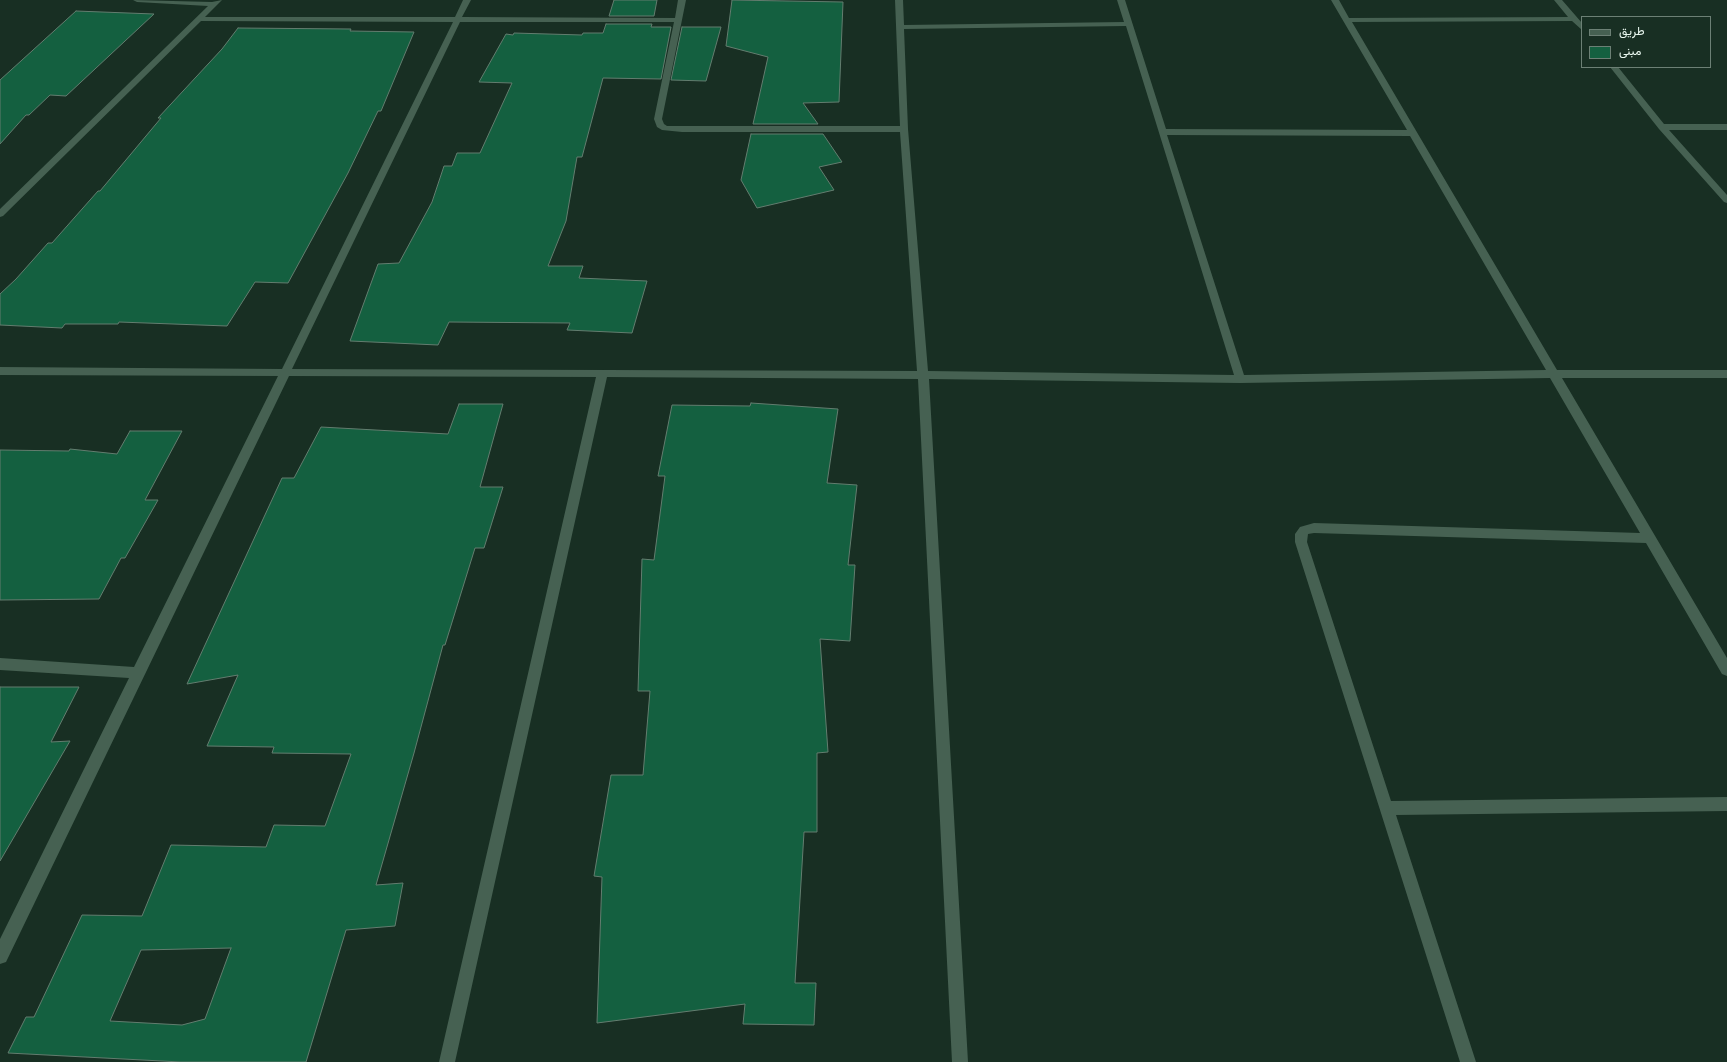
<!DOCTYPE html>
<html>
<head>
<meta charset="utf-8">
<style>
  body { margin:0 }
  #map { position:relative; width:1727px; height:1062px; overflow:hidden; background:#182f23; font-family:"Work Sans",Vazirmatn,sans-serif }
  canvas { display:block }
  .legend { position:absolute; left:1581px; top:16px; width:130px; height:52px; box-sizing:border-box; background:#182f23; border:1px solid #6c8075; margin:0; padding:5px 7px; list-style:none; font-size:12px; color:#ebf9f1 }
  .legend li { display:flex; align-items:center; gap:8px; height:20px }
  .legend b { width:20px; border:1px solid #6c8075 }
</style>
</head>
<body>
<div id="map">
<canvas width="1727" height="1062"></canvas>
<ul class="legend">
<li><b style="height:5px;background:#466152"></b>طريق</li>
<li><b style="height:11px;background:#146040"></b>مبنى</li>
</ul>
</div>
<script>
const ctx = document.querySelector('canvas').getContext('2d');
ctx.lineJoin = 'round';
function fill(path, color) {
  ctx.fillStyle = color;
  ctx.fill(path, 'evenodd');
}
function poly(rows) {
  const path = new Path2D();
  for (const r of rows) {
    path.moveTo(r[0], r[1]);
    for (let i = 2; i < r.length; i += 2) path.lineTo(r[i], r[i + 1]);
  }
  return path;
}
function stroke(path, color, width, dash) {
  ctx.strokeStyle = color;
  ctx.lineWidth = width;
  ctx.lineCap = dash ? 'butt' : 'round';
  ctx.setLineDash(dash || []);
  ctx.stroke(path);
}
const building = poly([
  [614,0,657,0,654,16,609,16,614,0],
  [732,0,843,2,839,102,803,103,818,124,753,124,768,57,726,46,732,0],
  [76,11,154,14,66,96,50,95,29,115,26,115,0,144,0,80,76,11],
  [606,24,652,24,651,27,671,27,661,79,603,78,582,157,577,157,566,221,548,266,583,266,579,278,647,281,632,333,567,330,570,323,449,322,438,345,350,341,378,264,399,263,432,202,444,166,452,166,457,153,480,153,512,83,479,82,506,34,513,35,514,33,582,35,583,33,603,33,606,24],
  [682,27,721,27,706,81,671,80,682,27],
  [238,28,351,29,350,31,414,32,381,111,378,111,348,173,288,283,255,282,227,326,119,322,118,324,65,324,62,328,0,325,0,294,16,279,48,243,52,243,98,191,100,191,161,118,158,118,222,49,238,28],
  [751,134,823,134,842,162,819,167,834,190,757,208,741,180,751,134],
  [751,403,838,409,827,483,857,485,848,565,855,565,850,641,820,639,828,752,817,753,817,832,804,832,795,983,816,983,814,1025,743,1024,745,1004,597,1023,602,877,594,876,611,775,643,775,650,691,638,691,642,559,654,560,665,476,658,476,672,405,750,406,751,403],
  [459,404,503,404,480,487,503,487,484,548,475,548,445,645,443,645,414,753,376,885,403,883,395,926,346,930,306,1062,181,1062,8,1053,26,1017,34,1017,82,915,142,916,171,845,266,847,274,825,325,826,351,754,272,753,274,747,207,746,238,675,187,684,282,478,294,478,321,427,448,434,459,404],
  [231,948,205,1019,182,1025,110,1021,141,950,231,948],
  [130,431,182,431,145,500,158,500,125,558,121,558,99,599,0,600,0,450,69,451,70,449,117,454,130,431],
  [0,687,79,687,51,742,70,741,0,861,0,687]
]);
fill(building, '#146040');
stroke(building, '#637d6f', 1);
fill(poly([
  [133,0,212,2,222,0,205,17,455,17,463,0,471,0,462,17,675,18,678,0,686,0,662,119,664,124,667,126,900,126,895,0,903,0,904,25,1124,22,1117,0,1125,0,1166,129,1407,130,1331,0,1339,0,1349,18,1568,17,1554,0,1562,0,1582,23,1582,30,1572,21,1352,22,1557,370,1727,370,1727,378,1562,378,1727,658,1727,676,1722,674,1646,543,1314,533,1308,534,1307,542,1391,801,1727,797,1727,811,1396,815,1476,1062,1460,1062,1295,542,1295,534,1300,527,1314,523,1640,533,1550,378,1240,383,929,379,968,1062,952,1062,918,379,607,377,455,1062,439,1062,596,377,289,376,6,962,0,964,0,939,129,678,0,670,0,658,134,667,278,376,0,375,0,367,282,369,453,22,201,21,3,216,0,217,0,209,208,6,137,2,133,0],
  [460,22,674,22,654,119,657,127,662,130,682,132,900,132,917,371,292,369,460,22],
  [1126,26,1234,375,928,371,908,129,904,29,1126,26],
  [1167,135,1410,136,1546,370,1244,375,1167,135],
  [1610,67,1618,67,1664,124,1727,124,1727,130,1669,130,1727,195,1727,203,1724,202,1659,129,1610,67]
]), '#466152');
</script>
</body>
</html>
